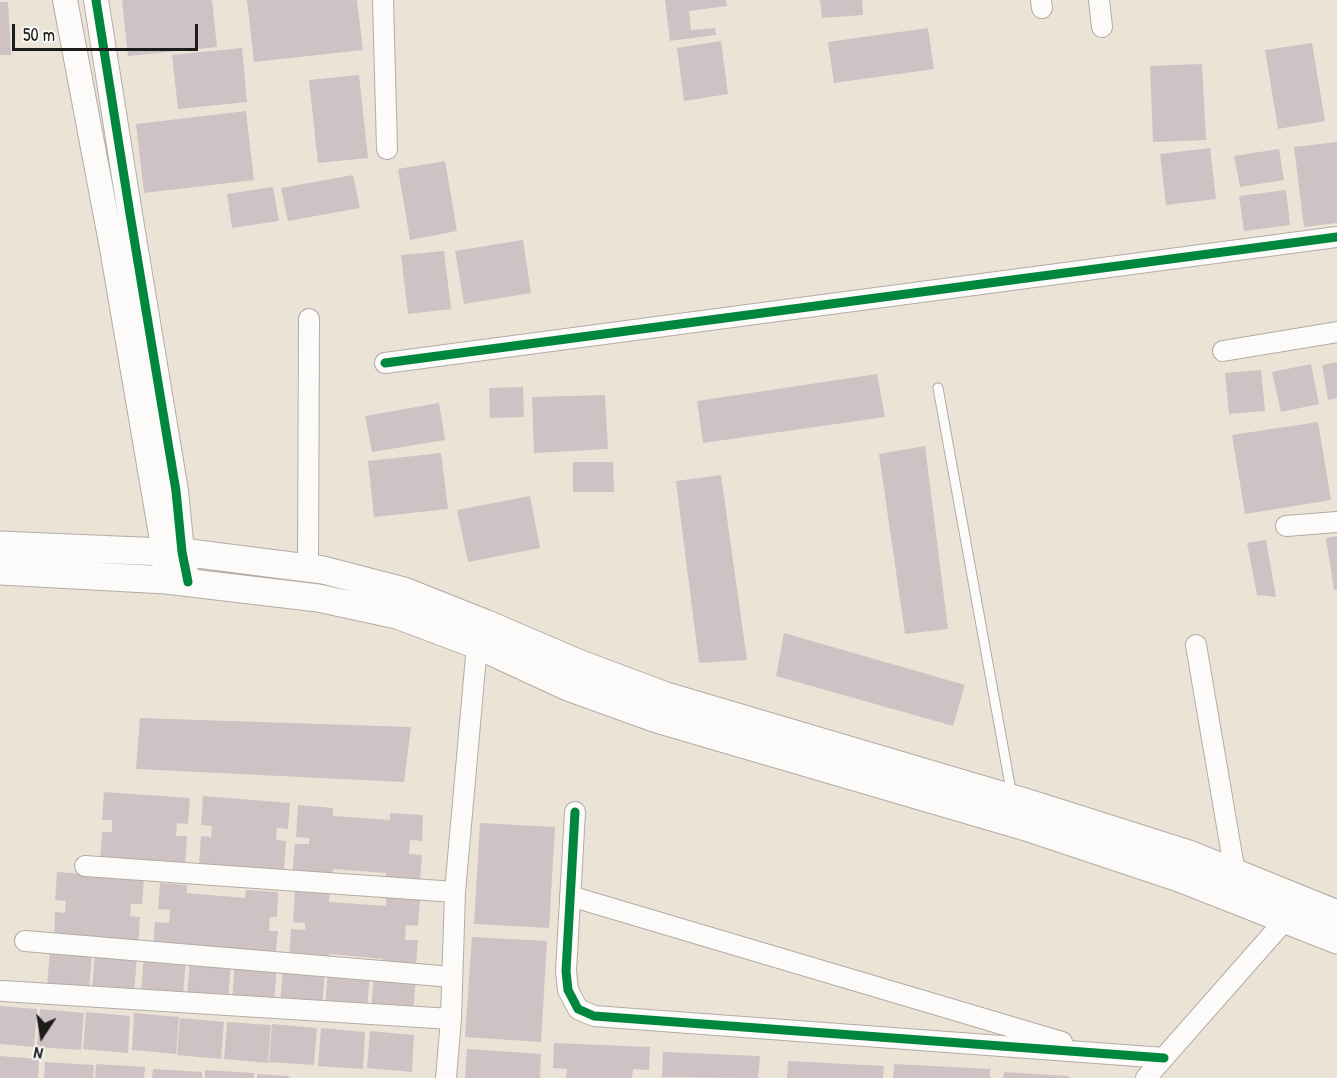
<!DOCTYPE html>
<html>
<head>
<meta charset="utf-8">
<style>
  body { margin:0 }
  #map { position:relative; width:1337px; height:1078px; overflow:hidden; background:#ece3d7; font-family:"Patrick Hand",sans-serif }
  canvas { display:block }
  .north { position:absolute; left:12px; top:1006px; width:60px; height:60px; -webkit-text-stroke:4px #f6f6f2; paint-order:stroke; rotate:192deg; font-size:16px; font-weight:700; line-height:24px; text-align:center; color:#1c1c1c }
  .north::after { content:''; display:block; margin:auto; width:21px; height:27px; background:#1c1c1c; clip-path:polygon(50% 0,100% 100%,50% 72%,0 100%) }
  .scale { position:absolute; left:12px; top:24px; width:186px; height:27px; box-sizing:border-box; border:3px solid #1c1c1c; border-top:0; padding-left:8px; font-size:18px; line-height:21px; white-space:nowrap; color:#1c1c1c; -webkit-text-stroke:4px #f6f6f2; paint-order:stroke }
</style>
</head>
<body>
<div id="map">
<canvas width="1337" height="1078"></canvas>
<div class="north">N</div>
<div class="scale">50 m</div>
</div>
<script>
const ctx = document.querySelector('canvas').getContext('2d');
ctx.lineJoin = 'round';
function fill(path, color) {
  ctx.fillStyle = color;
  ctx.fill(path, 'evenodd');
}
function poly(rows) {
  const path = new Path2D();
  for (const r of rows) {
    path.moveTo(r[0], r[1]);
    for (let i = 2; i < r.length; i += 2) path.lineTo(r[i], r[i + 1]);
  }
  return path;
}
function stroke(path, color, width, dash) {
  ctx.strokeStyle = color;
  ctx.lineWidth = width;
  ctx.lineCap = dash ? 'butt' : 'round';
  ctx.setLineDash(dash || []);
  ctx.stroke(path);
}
fill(poly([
  [122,0,212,0,217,47,128,56],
  [247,0,357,0,363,50,254,62],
  [665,0,726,0,727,6,689,11,691,30,715,28,716,35,670,41],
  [820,0,862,0,863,15,822,18],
  [0,2,8,2,11,55,0,55],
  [928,28,934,69,834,83,828,42],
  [721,41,728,94,684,101,677,48],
  [1312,43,1325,121,1278,129,1265,50],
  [242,48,247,102,178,109,172,55],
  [1202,64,1206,140,1153,142,1150,66],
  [359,75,368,158,318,163,309,80],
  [246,111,254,180,144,193,136,124],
  [1337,142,1337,223,1304,227,1294,147],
  [1210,148,1216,199,1166,205,1160,154],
  [1279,149,1284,180,1240,187,1234,156],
  [445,161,457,231,410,240,398,169],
  [353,175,360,208,288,221,281,188],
  [273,187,279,221,232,228,227,194],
  [1286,190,1290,225,1244,231,1239,196],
  [523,240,531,293,464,304,455,251],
  [444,251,451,309,408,314,401,255],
  [1337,362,1337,398,1328,400,1322,365],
  [1311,364,1319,404,1281,412,1272,372],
  [1261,370,1265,411,1229,414,1225,373],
  [877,374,885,417,703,443,697,401],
  [523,387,524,417,490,418,489,388],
  [605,395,608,449,534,453,532,397],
  [439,403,445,440,372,452,365,416],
  [1318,422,1331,500,1245,514,1232,435],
  [925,446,948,629,905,634,879,454],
  [441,453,448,509,374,517,368,461],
  [573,462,613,462,614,492,573,492],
  [721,475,747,660,699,663,676,481],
  [530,496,540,548,468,562,457,510],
  [1337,536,1337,590,1334,590,1326,538],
  [1266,540,1276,597,1257,595,1247,543],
  [784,633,965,685,953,726,776,676],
  [140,718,411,727,404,782,136,769],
  [104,792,190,798,188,824,177,823,176,836,187,836,185,866,100,860,102,832,112,832,112,820,102,820],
  [203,796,290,803,288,829,277,828,276,840,286,841,284,871,199,865,201,836,211,837,212,826,201,825],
  [298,805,333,808,333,816,390,820,390,813,423,815,422,841,410,840,409,854,422,855,420,880,386,878,386,873,333,869,332,879,292,876,295,844,309,844,309,838,296,837],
  [480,823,555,827,549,928,474,924],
  [57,872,144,878,142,904,131,904,130,916,140,917,138,947,54,941,55,912,65,913,66,901,55,900],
  [160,883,187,885,187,893,245,898,246,890,278,892,277,917,270,917,269,931,278,931,275,958,153,950,155,922,169,923,170,910,158,909],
  [295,890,330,893,329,902,386,906,386,898,420,900,418,926,406,925,405,940,418,940,416,966,382,963,383,959,329,954,328,965,289,962,291,929,305,930,305,923,293,922],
  [472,937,547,941,541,1042,465,1037],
  [50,949,92,952,89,990,47,987],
  [95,953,137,956,134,994,92,990],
  [144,955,186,958,183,996,141,993],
  [190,959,231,962,228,1000,187,997],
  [235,962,277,966,274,1003,232,1000],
  [283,966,325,970,322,1007,280,1004],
  [328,970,370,973,367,1011,325,1008],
  [374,973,416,977,413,1014,371,1011],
  [0,1006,37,1009,34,1047,0,1044],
  [40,1009,84,1013,81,1050,37,1047],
  [86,1012,130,1016,128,1053,83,1049],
  [134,1013,179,1017,176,1054,132,1050],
  [180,1018,224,1022,221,1059,177,1055],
  [227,1022,271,1025,268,1063,224,1059],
  [272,1024,317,1028,314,1065,269,1062],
  [321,1028,365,1032,363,1069,318,1066],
  [370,1031,414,1035,412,1072,367,1068],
  [554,1043,650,1047,649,1070,633,1069,632,1078,566,1078,567,1069,553,1068],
  [467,1049,541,1054,540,1078,465,1078],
  [663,1052,760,1056,758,1078,662,1077],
  [0,1056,39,1059,38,1078,0,1078],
  [788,1061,884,1066,883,1078,787,1078],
  [45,1062,94,1065,93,1078,44,1078],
  [96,1064,145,1067,144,1078,95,1078],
  [894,1064,990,1069,990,1078,893,1078],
  [153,1069,202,1072,202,1078,152,1078],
  [205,1070,254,1073,254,1078,205,1078],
  [1004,1072,1069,1076,1069,1078,1003,1078],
  [257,1074,289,1076,289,1078,257,1078]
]), '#cec2c5');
const service = poly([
  [938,388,1012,796]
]);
const minor = poly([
  [383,0,387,149],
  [1041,0,1042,8],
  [1099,0,1102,27],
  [1223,351,1337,332],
  [385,363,1337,237],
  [1286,526,1337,522],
  [308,568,309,319],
  [1196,645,1235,873],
  [575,812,566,971,568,990,578,1009,594,1016,1164,1058],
  [85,866,455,892],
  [570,896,1062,1042],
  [25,941,452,977],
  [3,991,451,1019],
  [446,1078,451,1019,455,892,477,645],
  [1146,1078,1286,919]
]);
const tertiary = poly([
  [65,0,112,248,164,552,165,571],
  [96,0,130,214,176,491,182,552,188,582]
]);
const secondary = poly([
  [0,545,164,552,182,552,323,570,404,591,487,624,578,663,666,696,1031,804,1189,854,1337,914],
  [0,571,166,580,318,598,397,615,477,645,568,687,657,719,1026,827,1179,878,1337,940]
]);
stroke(service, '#b2aca5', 11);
stroke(minor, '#b2aca5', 22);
stroke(tertiary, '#b2aca5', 26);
stroke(secondary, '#b2aca5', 29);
stroke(service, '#fcfbf9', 9);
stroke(minor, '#fcfbf9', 20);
stroke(tertiary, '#fcfbf9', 24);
stroke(secondary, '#fcfbf9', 27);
stroke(poly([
  [96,0,130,214,176,491,182,552,188,582],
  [385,363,1337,237],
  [575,812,566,971,568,990,578,1009,594,1016,1164,1058]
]), '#00873e', 9);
</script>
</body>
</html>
